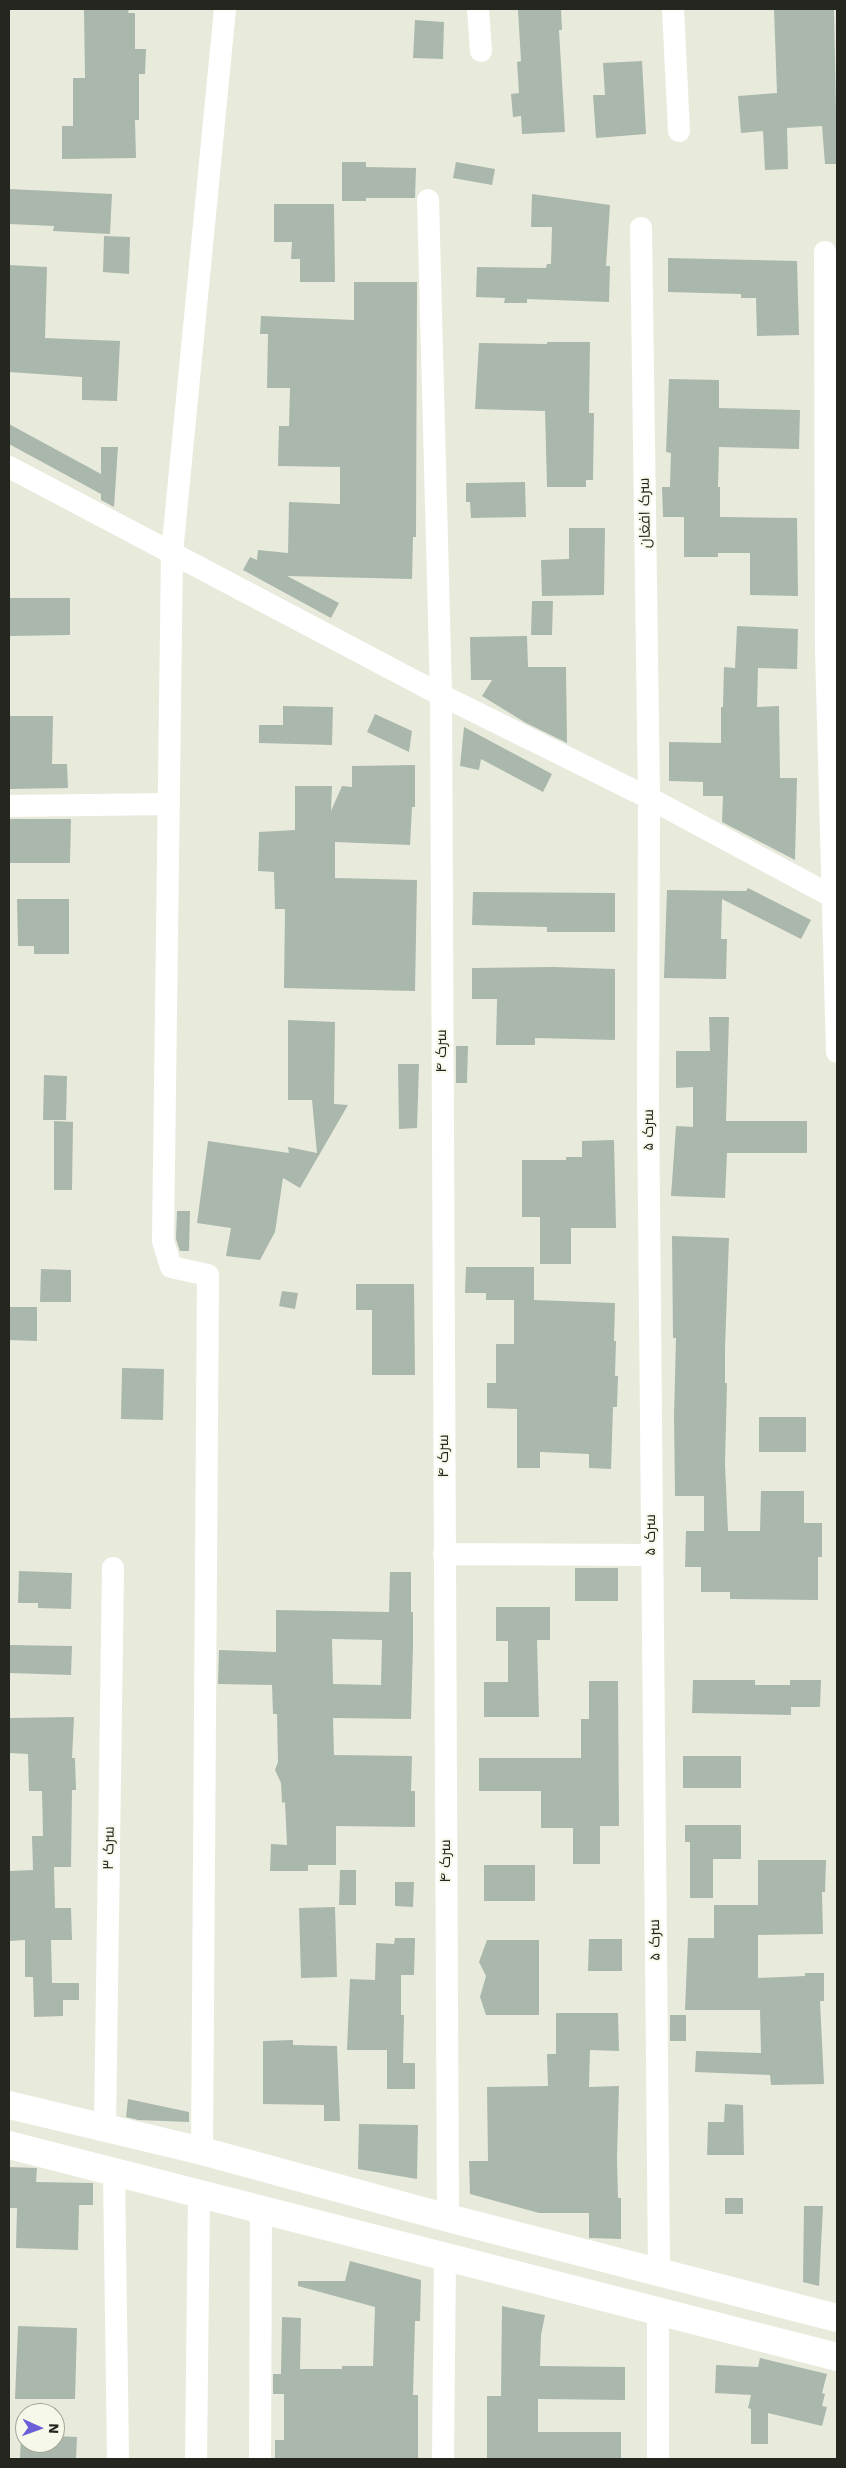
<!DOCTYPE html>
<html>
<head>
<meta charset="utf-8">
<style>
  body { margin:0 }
  #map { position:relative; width:846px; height:2468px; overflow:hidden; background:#e8ebdc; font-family:"Work Sans",sans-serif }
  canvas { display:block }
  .frame { position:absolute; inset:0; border:10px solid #252620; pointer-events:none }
  .north { position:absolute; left:15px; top:2403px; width:50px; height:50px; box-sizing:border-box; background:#f6f9e9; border:1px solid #a2a599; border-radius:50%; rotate:92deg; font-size:14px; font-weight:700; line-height:20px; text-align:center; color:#252620 }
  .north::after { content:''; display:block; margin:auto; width:18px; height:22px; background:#6a5fd8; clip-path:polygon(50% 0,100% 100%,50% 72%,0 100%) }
</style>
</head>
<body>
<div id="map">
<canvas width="846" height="2468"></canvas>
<div class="frame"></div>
<div class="north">N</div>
</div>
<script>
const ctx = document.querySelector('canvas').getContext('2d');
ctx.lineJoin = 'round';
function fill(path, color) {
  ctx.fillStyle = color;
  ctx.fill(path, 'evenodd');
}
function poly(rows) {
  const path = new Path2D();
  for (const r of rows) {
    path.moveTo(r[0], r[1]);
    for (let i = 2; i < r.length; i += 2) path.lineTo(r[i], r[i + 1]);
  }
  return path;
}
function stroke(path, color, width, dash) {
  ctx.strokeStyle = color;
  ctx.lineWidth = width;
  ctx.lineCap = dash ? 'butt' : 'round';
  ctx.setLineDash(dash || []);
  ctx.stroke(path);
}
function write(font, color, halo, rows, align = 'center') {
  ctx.font = font + ' "Work Sans",Cairo,sans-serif';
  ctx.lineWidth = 4;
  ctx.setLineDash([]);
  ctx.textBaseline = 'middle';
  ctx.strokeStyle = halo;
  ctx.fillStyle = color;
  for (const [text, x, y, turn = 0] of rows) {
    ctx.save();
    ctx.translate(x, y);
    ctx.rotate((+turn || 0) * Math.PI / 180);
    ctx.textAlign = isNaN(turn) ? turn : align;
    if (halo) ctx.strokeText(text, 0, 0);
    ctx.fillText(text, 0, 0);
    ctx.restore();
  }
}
fill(poly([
  [84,9,129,9,128,13,135,13,135,49,146,49,145,74,139,74,139,120,135,120,136,158,62,159,62,126,73,126,73,78,85,78],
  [561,9,562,30,559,30,565,132,522,134,521,116,513,117,511,94,519,93,517,62,521,61,518,10],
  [774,9,834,9,837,164,825,164,822,126,787,128,788,169,765,170,763,131,741,133,738,96,777,93],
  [415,20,444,22,443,59,413,58],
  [642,61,646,134,596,138,593,95,605,95,603,63],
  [342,162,366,162,366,167,416,168,415,198,366,198,366,201,342,201],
  [456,162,495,169,492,185,453,178],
  [9,189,112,194,110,234,53,231,54,226,9,224],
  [532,194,610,205,606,266,610,266,609,302,527,299,527,303,504,303,505,298,476,297,477,267,546,268,547,264,551,264,552,227,531,227],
  [274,204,334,204,335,282,300,282,300,259,291,259,292,242,274,242],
  [104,236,130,237,129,274,103,272],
  [668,258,797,261,799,335,757,336,756,298,741,298,741,294,668,292],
  [9,265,47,267,45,338,120,341,117,401,82,400,82,377,9,372],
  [354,282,417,282,416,537,413,537,412,579,287,576,339,603,331,618,243,570,250,557,257,560,258,550,288,553,289,502,340,504,340,467,278,466,279,426,289,426,290,388,267,388,268,334,260,334,261,316,354,320],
  [547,342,590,342,589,413,594,413,593,480,586,480,586,487,547,487,545,411,475,409,479,343,547,344],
  [669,379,719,380,719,408,800,410,799,449,719,447,718,487,720,487,720,517,797,518,798,596,750,595,750,553,718,553,718,557,684,557,684,517,663,517,662,487,670,487,671,453,666,452],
  [9,424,101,474,101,447,118,447,114,507,101,500,101,494,9,444],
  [525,482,526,517,471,518,470,502,466,502,466,483],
  [569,528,605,528,604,595,542,596,541,560,569,559],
  [9,598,70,598,70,635,9,636],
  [532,601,553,601,552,635,531,635],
  [737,626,798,629,797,669,758,668,757,707,779,706,780,778,797,778,795,860,722,822,723,796,703,796,703,782,669,781,669,742,721,743,721,707,723,707,724,667,735,668],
  [527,636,528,667,566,667,567,743,526,723,482,696,492,680,471,680,470,637],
  [283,706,333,707,332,745,259,743,259,725,283,725],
  [375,714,412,731,409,752,367,732],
  [9,716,53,716,52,764,67,764,68,788,9,789],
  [464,727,552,774,543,792,481,759,479,770,460,766],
  [415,765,415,807,412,807,410,845,335,842,335,878,417,880,415,991,284,988,285,909,275,909,274,872,258,871,259,832,295,830,295,786,332,786,331,811,342,786,352,787,352,766],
  [9,819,71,819,70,863,9,863],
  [748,888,811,920,801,939,722,899,721,939,727,939,726,979,664,978,667,890,746,891],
  [473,892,615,893,615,932,547,932,547,927,472,925],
  [17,899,69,899,69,954,34,954,34,946,18,946],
  [553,967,615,969,615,1040,535,1038,535,1045,496,1045,497,999,472,999,472,968],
  [709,1017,729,1017,726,1121,807,1121,807,1153,727,1153,725,1198,671,1196,676,1126,693,1127,693,1087,676,1088,676,1051,710,1051],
  [288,1020,335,1022,334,1104,348,1105,300,1188,283,1178,275,1232,260,1260,226,1256,231,1228,197,1223,208,1141,289,1153,288,1147,317,1153,312,1100,288,1100],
  [456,1046,468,1046,467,1083,456,1083],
  [398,1064,419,1064,417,1128,399,1129],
  [44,1075,67,1076,66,1120,43,1120],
  [54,1121,73,1122,72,1190,54,1190],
  [614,1140,616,1228,571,1228,571,1264,540,1264,540,1217,522,1217,522,1160,566,1160,566,1157,582,1157,582,1141],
  [177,1211,190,1211,189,1251,180,1251,176,1239],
  [672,1236,729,1238,725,1348,725,1383,727,1383,725,1464,728,1531,760,1531,761,1491,804,1491,804,1523,822,1523,822,1557,818,1557,818,1600,730,1599,730,1592,701,1592,701,1567,685,1567,686,1531,704,1531,704,1496,675,1496,674,1416,676,1338,673,1338],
  [466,1267,534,1267,534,1300,615,1303,614,1341,616,1341,615,1376,618,1376,617,1407,613,1407,611,1469,589,1468,589,1454,540,1452,540,1468,517,1468,517,1409,487,1408,487,1383,496,1383,496,1344,514,1344,514,1300,486,1300,486,1293,465,1293],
  [41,1269,71,1270,71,1302,40,1302],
  [356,1284,414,1284,415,1375,372,1375,372,1310,356,1310],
  [282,1291,298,1293,295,1309,279,1306],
  [9,1307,37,1307,37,1341,9,1340],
  [122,1368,164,1369,163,1420,121,1419],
  [759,1417,806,1417,806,1452,759,1452],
  [575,1568,618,1568,618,1601,575,1601],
  [19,1571,72,1573,71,1609,38,1608,38,1603,18,1603],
  [390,1572,411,1572,411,1612,413,1612,413,1645,411,1719,333,1718,334,1755,412,1756,411,1791,415,1791,415,1827,336,1826,336,1865,308,1865,308,1871,270,1871,271,1844,287,1845,285,1802,282,1803,281,1783,275,1770,278,1762,277,1714,273,1714,272,1685,218,1684,219,1650,276,1652,276,1610,389,1612],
  [332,1639,382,1640,381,1685,333,1684],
  [496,1607,550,1607,550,1640,537,1640,539,1717,484,1717,484,1682,508,1682,508,1641,496,1641],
  [9,1645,72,1646,71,1675,9,1673],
  [693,1680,755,1680,755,1685,790,1685,790,1680,821,1680,820,1707,791,1707,791,1715,692,1713],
  [589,1681,618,1681,619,1826,600,1826,600,1864,573,1864,573,1828,541,1828,541,1791,479,1791,479,1758,581,1758,581,1719,589,1719],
  [74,1717,72,1758,75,1758,76,1790,72,1790,71,1867,54,1867,55,1908,71,1908,72,1940,51,1940,52,1983,79,1983,79,2000,63,2000,63,2016,34,2017,33,1977,25,1977,25,1940,9,1941,9,1871,33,1870,32,1836,43,1836,42,1791,29,1791,28,1754,9,1753,9,1718],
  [683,1756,741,1756,741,1788,683,1788],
  [685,1825,741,1825,741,1859,713,1859,713,1898,690,1898,690,1842,685,1842],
  [758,1860,826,1860,825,1892,822,1892,823,1934,758,1935,758,1978,805,1976,805,1973,824,1973,824,2001,820,2001,824,2084,771,2085,770,2075,695,2072,696,2051,761,2053,760,2010,685,2010,688,1938,714,1938,714,1905,758,1905],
  [484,1865,535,1865,535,1901,484,1901],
  [340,1870,356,1870,356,1905,339,1905],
  [395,1882,414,1882,413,1907,395,1906],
  [335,1907,337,1977,301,1978,299,1908],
  [395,1938,415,1938,414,1975,401,1975,401,2015,404,2015,403,2063,415,2063,415,2089,387,2089,387,2050,347,2050,350,1979,375,1980,376,1943,394,1944],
  [589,1939,622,1939,622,1971,588,1971],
  [487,1940,539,1940,539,2015,486,2015,480,1997,486,1976,479,1962],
  [556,2013,618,2013,619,2051,590,2050,589,2087,619,2086,617,2158,618,2198,621,2198,621,2239,589,2238,589,2213,539,2213,470,2194,469,2161,488,2161,487,2087,548,2086,547,2054,556,2054],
  [670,2015,686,2015,686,2041,670,2041],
  [293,2040,293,2045,337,2046,340,2121,324,2121,324,2105,263,2104,263,2041],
  [128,2099,189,2112,189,2122,138,2120,126,2117],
  [725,2104,743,2105,744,2155,707,2155,708,2122,724,2122],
  [359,2124,418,2125,417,2179,358,2169],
  [9,2167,37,2168,36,2182,93,2183,93,2205,79,2205,78,2250,16,2248,17,2208,9,2208],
  [725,2198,743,2198,743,2214,725,2214],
  [804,2206,823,2206,819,2286,803,2282],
  [350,2261,421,2280,420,2321,415,2321,413,2395,418,2395,418,2459,275,2459,275,2440,284,2440,284,2394,273,2394,273,2374,281,2374,282,2317,301,2318,300,2369,342,2369,342,2366,373,2366,375,2307,298,2286,298,2281,345,2281],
  [502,2306,545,2315,541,2335,540,2366,625,2367,625,2400,538,2399,538,2432,621,2432,621,2459,487,2459,487,2396,501,2396],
  [18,2326,77,2328,75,2399,15,2399],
  [760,2358,827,2374,822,2393,825,2394,822,2406,827,2407,822,2426,768,2413,768,2444,751,2444,751,2409,748,2408,751,2395,715,2393,716,2365,758,2367],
  [21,2435,25,2435,25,2443,55,2443,55,2436,77,2437,76,2459,20,2459]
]), '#aab7ac');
stroke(poly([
  [478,9,481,51],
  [673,9,679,131],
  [428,200,441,695,448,2218],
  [641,228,649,798,648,1101,659,2271],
  [825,252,826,651,837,1052],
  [9,467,441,695,649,798,837,899],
  [9,806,169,804],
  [444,1554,652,1555],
  [105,2128,113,1568],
  [202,2151,208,1275,171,1267,163,1241,172,553,225,9],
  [114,2171,118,2459],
  [196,2459,199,2192],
  [260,2459,261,2208],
  [443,2459,445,2256],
  [658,2459,658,2311]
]), '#fff', 22);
stroke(poly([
  [9,2105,202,2151,448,2218,837,2318],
  [9,2145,837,2357]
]), '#fff', 28);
write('15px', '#252620', '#f6f9e9', [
  ["سرک افغان",645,513,-91],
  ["سرک ۴",442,1051,-90],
  ["سرک ۵",649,1130,-90],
  ["سرک ۴",444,1456,-90],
  ["سرک ۵",651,1535,-90],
  ["سرک ۳",109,1848,-89],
  ["سرک ۴",446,1861,-90],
  ["سرک ۵",655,1940,-91]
]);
</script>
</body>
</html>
